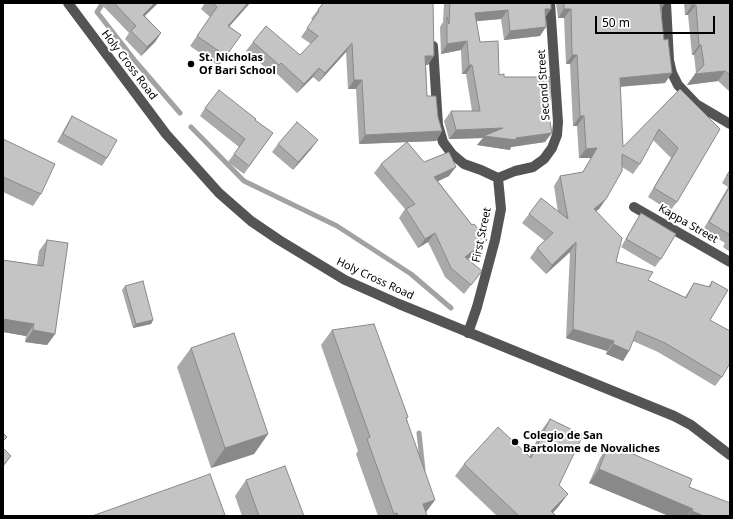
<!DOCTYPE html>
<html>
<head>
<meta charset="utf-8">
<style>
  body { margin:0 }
  #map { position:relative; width:733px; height:519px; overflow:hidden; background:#fff; font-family:"Noto Sans",sans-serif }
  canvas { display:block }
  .frame { position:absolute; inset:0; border:4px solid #000; pointer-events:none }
  .scale { position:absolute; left:595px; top:16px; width:120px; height:18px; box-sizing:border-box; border:2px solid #000; border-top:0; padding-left:5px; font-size:12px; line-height:14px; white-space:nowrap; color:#000; -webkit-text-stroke:3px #fff; paint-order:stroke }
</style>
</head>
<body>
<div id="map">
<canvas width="733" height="519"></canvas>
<div class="frame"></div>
<div class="scale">50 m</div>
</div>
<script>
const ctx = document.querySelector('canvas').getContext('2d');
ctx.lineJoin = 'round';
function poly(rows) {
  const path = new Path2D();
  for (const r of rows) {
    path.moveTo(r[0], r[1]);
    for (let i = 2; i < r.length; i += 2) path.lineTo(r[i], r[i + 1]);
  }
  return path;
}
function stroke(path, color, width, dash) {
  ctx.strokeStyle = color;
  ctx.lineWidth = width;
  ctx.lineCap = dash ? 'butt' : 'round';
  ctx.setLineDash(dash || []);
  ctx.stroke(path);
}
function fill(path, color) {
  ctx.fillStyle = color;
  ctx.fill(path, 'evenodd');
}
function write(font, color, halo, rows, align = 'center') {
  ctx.font = font + ' "Noto Sans",sans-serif';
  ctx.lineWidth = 4;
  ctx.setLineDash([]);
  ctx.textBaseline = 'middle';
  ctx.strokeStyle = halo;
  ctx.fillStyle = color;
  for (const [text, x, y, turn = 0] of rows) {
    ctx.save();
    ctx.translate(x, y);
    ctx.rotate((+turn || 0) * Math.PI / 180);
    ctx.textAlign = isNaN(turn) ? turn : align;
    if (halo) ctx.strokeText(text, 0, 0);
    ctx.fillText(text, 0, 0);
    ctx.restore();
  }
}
stroke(poly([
  [103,3,97,12,136,62,180,113],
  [191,127,244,181,337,226,411,274,451,308],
  [419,433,423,470]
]), '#a2a2a2', 5);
stroke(poly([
  [68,3,166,134,219,193,251,221,279,240,345,280,399,304,674,416,691,425,730,455],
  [666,3,669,60,672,73,678,85,696,104,730,124],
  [433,46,438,125,443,142,452,154,464,164,481,170,498,178],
  [498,178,515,171,533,167,544,159,552,148,557,135,558,122,550,3],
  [634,207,730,262],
  [468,333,477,307,495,240,501,209,498,178]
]), '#545454', 10);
fill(poly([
  [98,3,158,3,145,16,161,33,155,42,141,56,125,39,129,33,105,8],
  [205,3,250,3,229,26,241,35,219,66,190,46,210,17,201,9],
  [323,3,428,65,426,65,427,96,438,117,442,131,436,141,407,142,424,162,449,176,438,181,472,225,487,240,481,249,468,259,482,271,475,280,464,294,445,277,428,242,418,248,399,218,405,209,374,173,381,164,407,142,359,144,356,89,348,89,346,52,319,82,313,77,297,93,275,72,273,74,246,51,253,42,300,55,311,44,301,37,313,20,311,19],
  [444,3,551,3,546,17,540,36,504,40,501,19,476,21,480,42,499,75,504,77,547,105,545,142,511,147,510,150,477,145,483,138,449,139,444,121,451,111,472,111,466,74,462,74,461,50,441,54,440,27,443,22],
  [556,3,665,3,661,9,665,83,620,87,623,147,680,89,677,202,670,211,648,197,671,158,653,140,640,164,633,174,622,167,606,199,599,209,596,211,616,262,648,280,685,297,694,283,708,287,712,281,710,320,722,377,715,386,658,352,633,341,629,351,623,361,606,354,607,351,566,338,570,252,546,274,530,258,537,248,545,241,522,223,529,214,558,212,554,186,560,176,582,173,591,158,579,158,577,126,573,126,570,64,566,64,564,18,558,18],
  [684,3,730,3,730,92,718,81,687,85,696,73,694,55,692,55,688,15,685,15],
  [205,108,255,120,273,133,244,174,228,162,239,147,200,116],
  [72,116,107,158,102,166,57,142,67,124],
  [3,139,41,194,33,206,3,192],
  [278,144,312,148,293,170,272,152],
  [730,169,730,252,723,247,725,243,703,230,728,187,722,183],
  [641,213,661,259,655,267,621,247,636,221],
  [47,240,55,334,47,345,25,342,26,336,3,332,3,260,37,265,39,251],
  [125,286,153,320,151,324,133,328,122,290],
  [332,330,408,417,407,419,427,516,378,516,356,454,358,451,321,345],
  [191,348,268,434,254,454,211,468,177,367],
  [550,419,559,485,559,506,553,513,556,516,497,516,455,476,464,464,529,457,541,431],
  [609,444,689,487,730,516,669,516,589,483,600,458],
  [246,480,304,516,242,516,235,496]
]), '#a9a9a9');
fill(poly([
  [155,3,158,3,137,23,143,15],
  [248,3,250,3,221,36,228,26],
  [660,3,665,3,659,12],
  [692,5,696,5,688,15,685,15],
  [545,9,551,9,545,18],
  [564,9,571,9,564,18,558,18],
  [508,10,501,19,468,22,475,13],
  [546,27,540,36,504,40,510,31],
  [161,33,155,42,141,56,147,47],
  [467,41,461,50,441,54,447,44],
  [352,43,346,52,319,82,325,73],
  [699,45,701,45,694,55,692,55],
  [572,55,577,55,570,64,566,64],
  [425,56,434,56,428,65,419,65],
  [469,65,472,65,466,74,462,74],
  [319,68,313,77,297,93,304,84],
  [725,71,718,81,687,85,695,74],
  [672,73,665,83,613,87,620,78],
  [354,80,362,80,356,89,348,89],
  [546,100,550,100,544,109],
  [580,116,584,116,577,126,573,126],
  [503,128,516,138,552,133,545,142,511,147,510,150,477,145,483,138,449,139,456,130],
  [442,131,436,141,359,144,365,135],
  [318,140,312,148,293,170,298,162],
  [597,148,591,158,579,158,586,149],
  [456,167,449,176,428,186,434,177],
  [606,199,599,209,587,218,594,209],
  [435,233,428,242,418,248,425,239],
  [487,240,481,249,459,266,465,257],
  [576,242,570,252,546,274,552,265],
  [3,319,34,324,26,336,3,332],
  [153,320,151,324,133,328,136,324],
  [573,329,614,341,607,351,566,338],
  [33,330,55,334,47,345,25,342],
  [613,344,629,351,623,361,606,354],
  [268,434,254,454,211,468,225,448],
  [11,456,3,467,3,465],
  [599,469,693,509,687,516,669,516,589,483],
  [568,494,559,506,550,516,551,511],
  [435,500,424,515,423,504],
  [692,511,704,516,688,516]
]), '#898989');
const building = poly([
  [114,3,155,3,143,15,161,33,147,47,131,31,136,26,114,3],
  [213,3,248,3,228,26,241,35,226,56,197,36,217,7,213,3],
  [323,3,433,3,434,56,425,56,427,96,436,96,438,117,442,131,365,135,362,80,354,80,352,43,325,73,319,68,304,84,281,63,279,65,253,42,266,26,300,55,318,36,307,28,319,11,318,10,323,3],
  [450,3,551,3,551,9,545,9,546,27,510,31,508,10,475,13,480,42,498,41,499,75,504,74,504,77,550,77,550,100,546,100,552,133,516,138,516,140,484,136,503,128,456,130,451,111,480,111,472,65,469,65,467,41,447,44,447,17,449,24,450,3],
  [564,3,663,3,660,3,664,40,668,39,672,73,620,78,623,147,680,89,720,129,677,202,654,188,678,148,659,129,640,164,622,154,622,171,606,199,594,209,622,238,616,262,653,272,648,280,686,298,694,283,710,287,712,281,728,290,710,320,730,331,730,363,722,377,665,343,637,331,629,351,613,344,614,341,573,329,576,242,552,265,537,248,553,233,529,214,541,198,568,219,560,176,583,172,597,148,586,149,584,116,580,116,577,55,572,55,571,9,564,9,564,3],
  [692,3,730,3,730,75,725,71,695,74,704,65,701,45,699,45,696,5,692,5,692,3],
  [219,90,256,119,255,120,273,133,249,166,234,154,245,139,205,108,219,90],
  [72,116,117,140,107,158,63,134,72,116],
  [297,122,318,140,298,162,278,144,297,122],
  [3,139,55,164,41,194,3,177,3,139],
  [407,142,424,162,449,152,456,167,434,177,472,225,474,224,487,240,465,257,482,271,471,285,451,268,435,233,425,239,406,209,415,204,381,164,407,142],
  [730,171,730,177,727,175,730,171],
  [730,186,730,235,709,222,730,186],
  [641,213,676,234,661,259,626,239,641,213],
  [47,240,68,243,55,334,33,330,34,324,3,319,3,260,43,266,47,240],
  [143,281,153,320,136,324,125,286,143,281],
  [374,324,408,417,406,418,435,500,423,504,427,516,398,516,397,513,394,514,367,439,370,437,332,330,374,324],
  [234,333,268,434,225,448,191,348,234,333],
  [550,419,583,435,559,485,568,494,551,511,556,516,519,516,464,464,498,427,531,458,550,419],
  [3,433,7,437,3,441,3,433],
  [609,444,692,479,689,487,730,503,730,516,704,516,692,511,693,509,599,469,609,444],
  [3,448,11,456,3,465,3,448],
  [285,466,304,516,259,516,246,480,285,466],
  [210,474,225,515,222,516,92,516,210,474]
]);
fill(building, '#c4c4c4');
stroke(building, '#898989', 1);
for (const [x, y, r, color] of [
  [191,64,4,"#000"],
  [515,442,4,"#000"]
]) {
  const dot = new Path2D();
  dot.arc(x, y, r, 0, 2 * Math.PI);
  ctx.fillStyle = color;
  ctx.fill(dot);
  stroke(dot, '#fff', 1.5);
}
write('bold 11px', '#000', '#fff', [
  ["St. Nicholas",199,58],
  ["Of Bari School",199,71],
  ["Colegio de San",523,436],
  ["Bartolome de Novaliches",523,449]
], 'left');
write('11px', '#000', '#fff', [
  ["Holy Cross Road",129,65,53],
  ["Second Street",544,85,-94],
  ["Kappa Street",688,224,30],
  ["First Street",482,235,-78],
  ["Holy Cross Road",375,279,25]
]);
</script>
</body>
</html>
